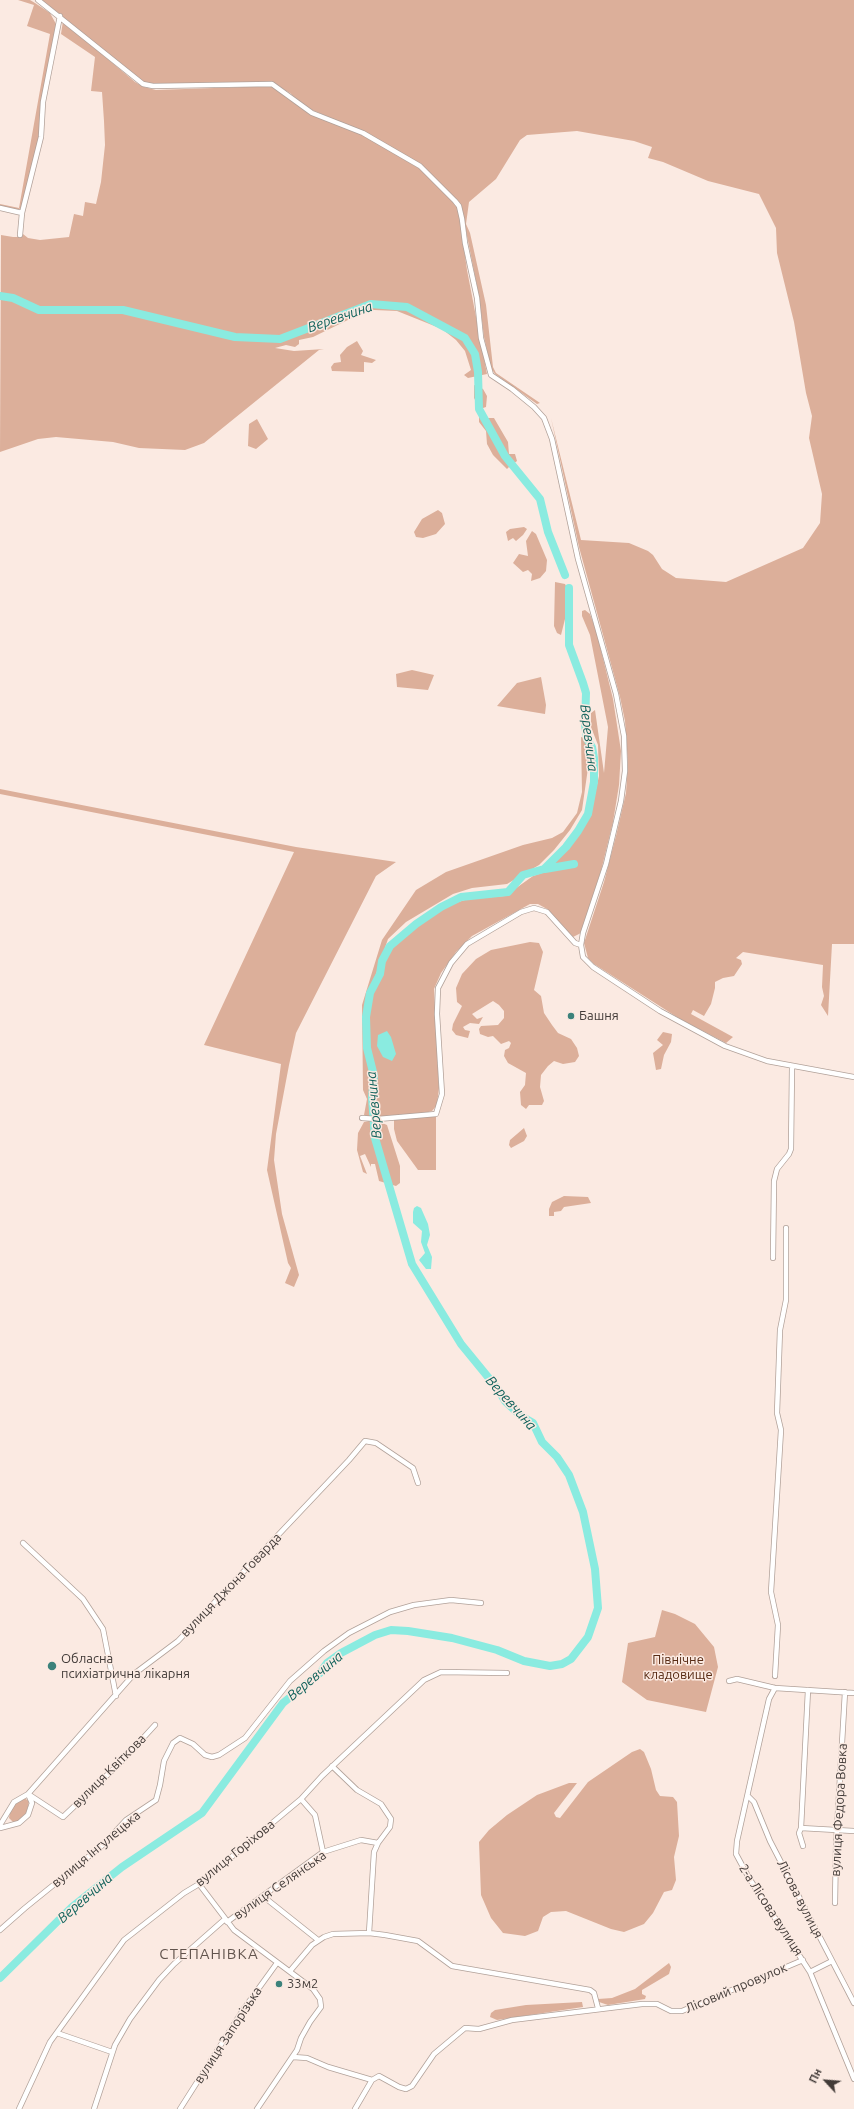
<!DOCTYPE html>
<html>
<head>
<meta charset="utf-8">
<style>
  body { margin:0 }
  #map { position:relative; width:854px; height:2109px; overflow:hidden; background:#fbeae2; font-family:Ubuntu,sans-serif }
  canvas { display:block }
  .north { position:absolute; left:806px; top:2061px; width:40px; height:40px; -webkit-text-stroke:3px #fbeae2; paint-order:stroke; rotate:296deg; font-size:11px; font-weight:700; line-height:16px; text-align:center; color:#423b38 }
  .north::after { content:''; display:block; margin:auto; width:14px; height:18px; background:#423b38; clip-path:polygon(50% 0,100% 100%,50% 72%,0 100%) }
</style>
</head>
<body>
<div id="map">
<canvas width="854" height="2109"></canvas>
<div class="north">Пн</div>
</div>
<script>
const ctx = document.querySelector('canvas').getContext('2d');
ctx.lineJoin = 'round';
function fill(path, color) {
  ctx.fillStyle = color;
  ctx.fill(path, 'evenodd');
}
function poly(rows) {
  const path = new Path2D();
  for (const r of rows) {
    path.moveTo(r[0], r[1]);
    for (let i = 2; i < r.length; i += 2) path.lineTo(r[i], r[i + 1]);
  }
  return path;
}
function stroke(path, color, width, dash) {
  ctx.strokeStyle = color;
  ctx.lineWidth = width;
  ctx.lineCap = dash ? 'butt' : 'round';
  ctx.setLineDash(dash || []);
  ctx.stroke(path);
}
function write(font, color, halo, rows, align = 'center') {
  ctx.font = font + ' Ubuntu,sans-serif';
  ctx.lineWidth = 3;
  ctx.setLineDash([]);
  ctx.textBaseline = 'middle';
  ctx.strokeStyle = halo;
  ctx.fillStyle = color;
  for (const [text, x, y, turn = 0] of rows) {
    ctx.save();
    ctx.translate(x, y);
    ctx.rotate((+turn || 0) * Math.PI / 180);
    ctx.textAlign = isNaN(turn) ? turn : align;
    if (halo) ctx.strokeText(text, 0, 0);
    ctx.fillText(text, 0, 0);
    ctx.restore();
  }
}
fill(poly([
  [18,0,30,0,35,3,50,13,56,24,39,136,23,206,18,210,0,207,0,204,19,208,50,34,27,26,34,5],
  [40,0,854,0,854,944,832,944,828,1016,821,1005,824,996,822,987,823,965,743,952,736,958,741,960,742,964,734,976,723,978,715,982,715,988,711,1004,704,1016,693,1010,691,1014,733,1037,726,1043,680,1019,594,964,588,958,584,943,604,882,616,836,626,793,628,763,625,721,620,697,579,547,551,418,581,540,629,543,648,551,653,555,662,569,676,578,726,582,803,548,820,523,822,494,809,438,812,416,806,393,794,322,777,253,776,228,759,194,708,181,663,162,648,158,652,147,634,141,577,131,527,135,520,140,496,179,469,202,466,224,470,233,486,305,493,367,496,373,540,403,537,404,495,374,491,368,484,337,479,296,461,206,457,200,423,166,352,127,305,107,290,93,272,83,154,85,143,82],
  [63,21,135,82,144,87,156,90,272,86,313,115,360,133,420,169,458,206,467,270,487,374,468,378,464,375,471,370,465,351,456,340,442,329,397,311,374,310,356,316,313,337,299,340,299,344,295,347,286,345,275,348,294,351,324,349,319,350,204,443,185,450,139,448,113,442,56,437,38,439,0,452,1,235,13,237,22,237,23,234,28,238,40,240,69,237,74,214,83,216,85,202,96,204,101,182,105,145,104,121,102,92,91,91,95,57,61,34],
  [357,341,363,351,361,355,376,360,372,363,364,362,364,372,332,371,331,367,334,363,341,362,340,355,347,347],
  [474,385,483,389,487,396,486,407,483,408,478,405,474,398],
  [483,412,487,418,494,418,508,442,509,454,515,454,517,461,509,467,507,469,493,455,487,444,486,431,479,422,479,413],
  [257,419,268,439,256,449,248,446,249,424],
  [438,510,442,513,445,524,436,534,423,538,416,537,414,532,422,519],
  [524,527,527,529,523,535,516,541,513,538,508,541,506,532,510,529],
  [532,531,536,534,547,560,546,571,540,578,531,581,532,574,528,570,523,572,513,563,519,554,528,556,526,541],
  [555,582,565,584,566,586,566,615,561,635,557,633,554,626],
  [585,610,590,614,596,630,613,699,621,751,619,785,613,822,601,871,581,933,573,937,547,909,538,904,530,904,472,936,456,952,441,973,434,989,439,1088,437,1105,432,1111,421,1114,369,1118,364,1115,367,1099,363,1090,362,1005,382,940,416,890,446,872,523,845,552,838,563,832,577,813,582,792,581,737,592,740,582,810,570,830,554,850,539,865,507,884,472,888,453,894,406,922,388,939,374,980,378,979,387,953,397,940,446,906,468,899,505,896,533,876,548,871,549,866,566,850,580,832,591,811,599,776,598,745,591,727,591,713,595,710,604,773,608,727,590,635,582,616,582,611],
  [412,670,434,675,428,690,397,687,396,674],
  [541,677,546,705,545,714,497,706,517,683],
  [0,789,296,847,396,862,376,876,296,1033,289,1065,276,1134,274,1160,282,1214,299,1275,294,1287,285,1283,291,1268,288,1263,267,1170,281,1064,204,1045,294,852,0,794],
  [530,942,539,943,543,952,534,990,541,996,544,1013,552,1025,558,1033,571,1039,577,1048,579,1056,575,1062,563,1064,554,1061,548,1066,541,1075,540,1087,544,1101,542,1105,529,1105,526,1109,521,1105,520,1092,525,1085,526,1073,508,1063,504,1056,505,1050,509,1048,511,1043,509,1041,501,1044,493,1036,488,1037,480,1034,479,1029,481,1026,498,1025,504,1018,504,1011,499,1005,493,1001,472,1014,477,1019,483,1017,479,1024,470,1023,463,1027,465,1030,470,1031,468,1038,456,1035,452,1030,453,1024,462,1006,457,1002,456,988,462,974,476,959,491,950],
  [663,1032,672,1034,671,1042,664,1055,661,1069,656,1070,653,1053,663,1045,657,1040],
  [431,1116,436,1117,436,1170,418,1170,397,1141,394,1129,394,1119],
  [369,1121,380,1122,387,1125,400,1166,400,1183,396,1186,379,1181,375,1164,371,1164,371,1167,365,1154,360,1156,367,1174,363,1172,357,1150,358,1133,364,1122],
  [524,1128,527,1136,524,1141,511,1148,509,1145,510,1140],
  [564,1196,588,1197,591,1203,564,1207,561,1211,554,1212,554,1216,549,1216,549,1209,552,1202],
  [662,1610,675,1614,695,1624,714,1647,718,1667,706,1712,647,1700,622,1682,628,1643,655,1637],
  [640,1749,644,1752,651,1769,656,1790,660,1796,673,1797,677,1802,679,1836,674,1857,676,1880,672,1890,664,1892,653,1913,644,1924,624,1932,611,1929,566,1911,551,1912,543,1917,538,1931,525,1936,503,1933,491,1918,481,1895,479,1842,489,1830,507,1815,537,1795,569,1783,577,1783,554,1813,556,1817,560,1818,588,1782,632,1752],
  [24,1798,29,1801,27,1812,19,1821,13,1822,9,1818,10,1812,14,1805],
  [669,1963,671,1967,669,1974,642,1990,642,1994,646,1996,645,1999,608,2005,599,2002,598,1999,612,1998,635,1989],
  [582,2002,583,2007,497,2020,490,2017,491,2013,495,2010,526,2005]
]), '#dcaf9a');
fill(poly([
  [387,1031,391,1037,396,1054,392,1061,383,1057,377,1046,378,1035],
  [417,1206,421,1208,428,1224,430,1235,427,1245,432,1257,431,1269,426,1269,419,1260,425,1253,421,1242,422,1231,413,1223,413,1212,414,1208]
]), '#8aebe0');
stroke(poly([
  [0,296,13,298,39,310,123,310,235,337,280,339,371,304,407,307,465,338,475,354,478,372,479,409,505,456,540,499,548,532,565,575],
  [545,869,574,864],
  [0,1978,72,1907,122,1867,202,1813,283,1703,320,1673,327,1663,341,1653,375,1635,391,1630,408,1631,452,1638,497,1650,524,1661,550,1666,562,1664,571,1659,588,1637,598,1608,595,1569,583,1512,569,1475,557,1457,542,1442,533,1423,521,1416,505,1401,497,1388,461,1344,412,1264,375,1138,372,1098,374,1076,367,1048,366,1017,370,993,380,974,382,961,390,946,416,924,441,907,461,897,508,892,523,875,544,869,566,847,578,831,588,814,594,782,594,758,592,747,587,739,585,725,586,693,583,683,569,645,569,588]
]), '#8aebe0', 8);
const street = poly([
  [38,0,143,84,153,86,272,84,312,113,363,133,420,166,455,201,459,206,462,219,465,243,477,298,481,338,491,375,512,389,534,407,544,418,552,439,578,559,616,694,624,736,625,771,621,801,606,864,583,933,581,945,583,957,593,967,660,1011,725,1046,767,1061,854,1077],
  [0,208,22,213],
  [20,235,22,213,41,137,43,102,60,16],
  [362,1118,378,1119,436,1114,442,1094,437,1014,438,988,451,963,467,944,521,912,534,908,547,912,575,943,581,945],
  [773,1258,774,1181,777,1169,789,1154,791,1149,792,1067],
  [23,1543,83,1599,103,1629,116,1696],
  [775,1676,778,1625,771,1592,781,1430,777,1413,780,1330,786,1300,786,1228],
  [729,1681,737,1679,775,1688,854,1693],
  [775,1688,769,1699,737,1841,736,1854,749,1878,810,1972,854,2079],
  [332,1766,357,1790,381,1804,391,1819,390,1827,378,1843,374,1852,369,1933],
  [28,1794,63,1817,123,1760,155,1725],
  [748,1796,754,1802,770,1841,854,2003],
  [301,1799,315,1815,323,1852],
  [0,1825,14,1802,28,1794,134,1674,178,1641,349,1460,365,1441,376,1443,413,1468,418,1483],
  [0,1828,19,1823,28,1815,32,1803,28,1794],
  [801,1828,854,1831],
  [803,1846,799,1833,801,1828,808,1690],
  [199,1884,234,1930,313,1989,320,1999,321,2007,310,2022,301,2038,297,2050,257,2109],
  [264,1897,318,1940],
  [835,1903,836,1845,845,1692],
  [227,1922,323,1852,361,1840,378,1843],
  [0,1930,25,1908,104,1844,126,1820,156,1800,160,1785,164,1761,173,1743,180,1738,193,1744,205,1755,212,1757,219,1755,245,1738,290,1681,324,1651,349,1633,390,1612,414,1605,451,1600,481,1603],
  [290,1971,312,1945,324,1937,333,1934,369,1933,385,1935,418,1941,452,1966,590,1990,594,1993,598,2008],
  [810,1972,832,1961],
  [57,2033,112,2052],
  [293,2057,307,2058,328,2067,372,2080,379,2076,399,2087,406,2089,412,2086,434,2054,465,2028,479,2029,512,2020,642,2004,657,2004,671,2011,682,2011,803,1960],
  [19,2109,50,2042,124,1940,184,1893,199,1884,301,1799,322,1776,424,1680,441,1672,507,1673],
  [94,2109,115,2045,130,2019,159,1980,174,1964,225,1919],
  [180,2109,243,2010,277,1963],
  [355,2109,372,2080]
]);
stroke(street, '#b1a199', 6);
stroke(street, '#fff', 4.5);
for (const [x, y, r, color] of [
  [571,1016,4,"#3c827b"],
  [52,1666,5,"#3c827b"],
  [279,1984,4,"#3c827b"]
]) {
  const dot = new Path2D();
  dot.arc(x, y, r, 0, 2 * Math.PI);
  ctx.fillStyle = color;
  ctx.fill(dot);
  stroke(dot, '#fbeae2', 1.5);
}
write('13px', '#423b38', '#fbeae2', [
  ["Башня",579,1016],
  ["Обласна",61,1659],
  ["психіатрична лікарня",61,1674],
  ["33м2",287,1984]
], 'left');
write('13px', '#423b38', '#fbeae2', [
  ["вулиця Джона Говарда",231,1585,-46],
  ["вулиця Квіткова",109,1771,-45],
  ["вулиця Федора Вовка",839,1810,-87],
  ["вулиця Інгулецька",96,1849,-40],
  ["вулиця Горіхова",235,1853,-39],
  ["вулиця Селянська",280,1885,-35],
  ["Лісова вулиця",800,1899,63],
  ["2-а Лісова вулиця",771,1910,57],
  ["Лісовий провулок",736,1988,-23],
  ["вулиця Запорізька",228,2035,-57]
]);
write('13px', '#582b14', '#fbeae2', [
  ["Північне",678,1660],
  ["кладовище",678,1675]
]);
write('italic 14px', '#11635c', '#fbeae2', [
  ["Веревчина",340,317,-19],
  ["Веревчина",589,738,83],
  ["Веревчина",374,1105,-95],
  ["Веревчина",511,1403,48],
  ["Веревчина",315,1676,-40],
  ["Веревчина",85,1898,-41]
]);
ctx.letterSpacing = '1px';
write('15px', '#62544d', '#fbeae2', [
  ["СТЕПАНІВКА",209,1954]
]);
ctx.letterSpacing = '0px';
</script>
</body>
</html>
